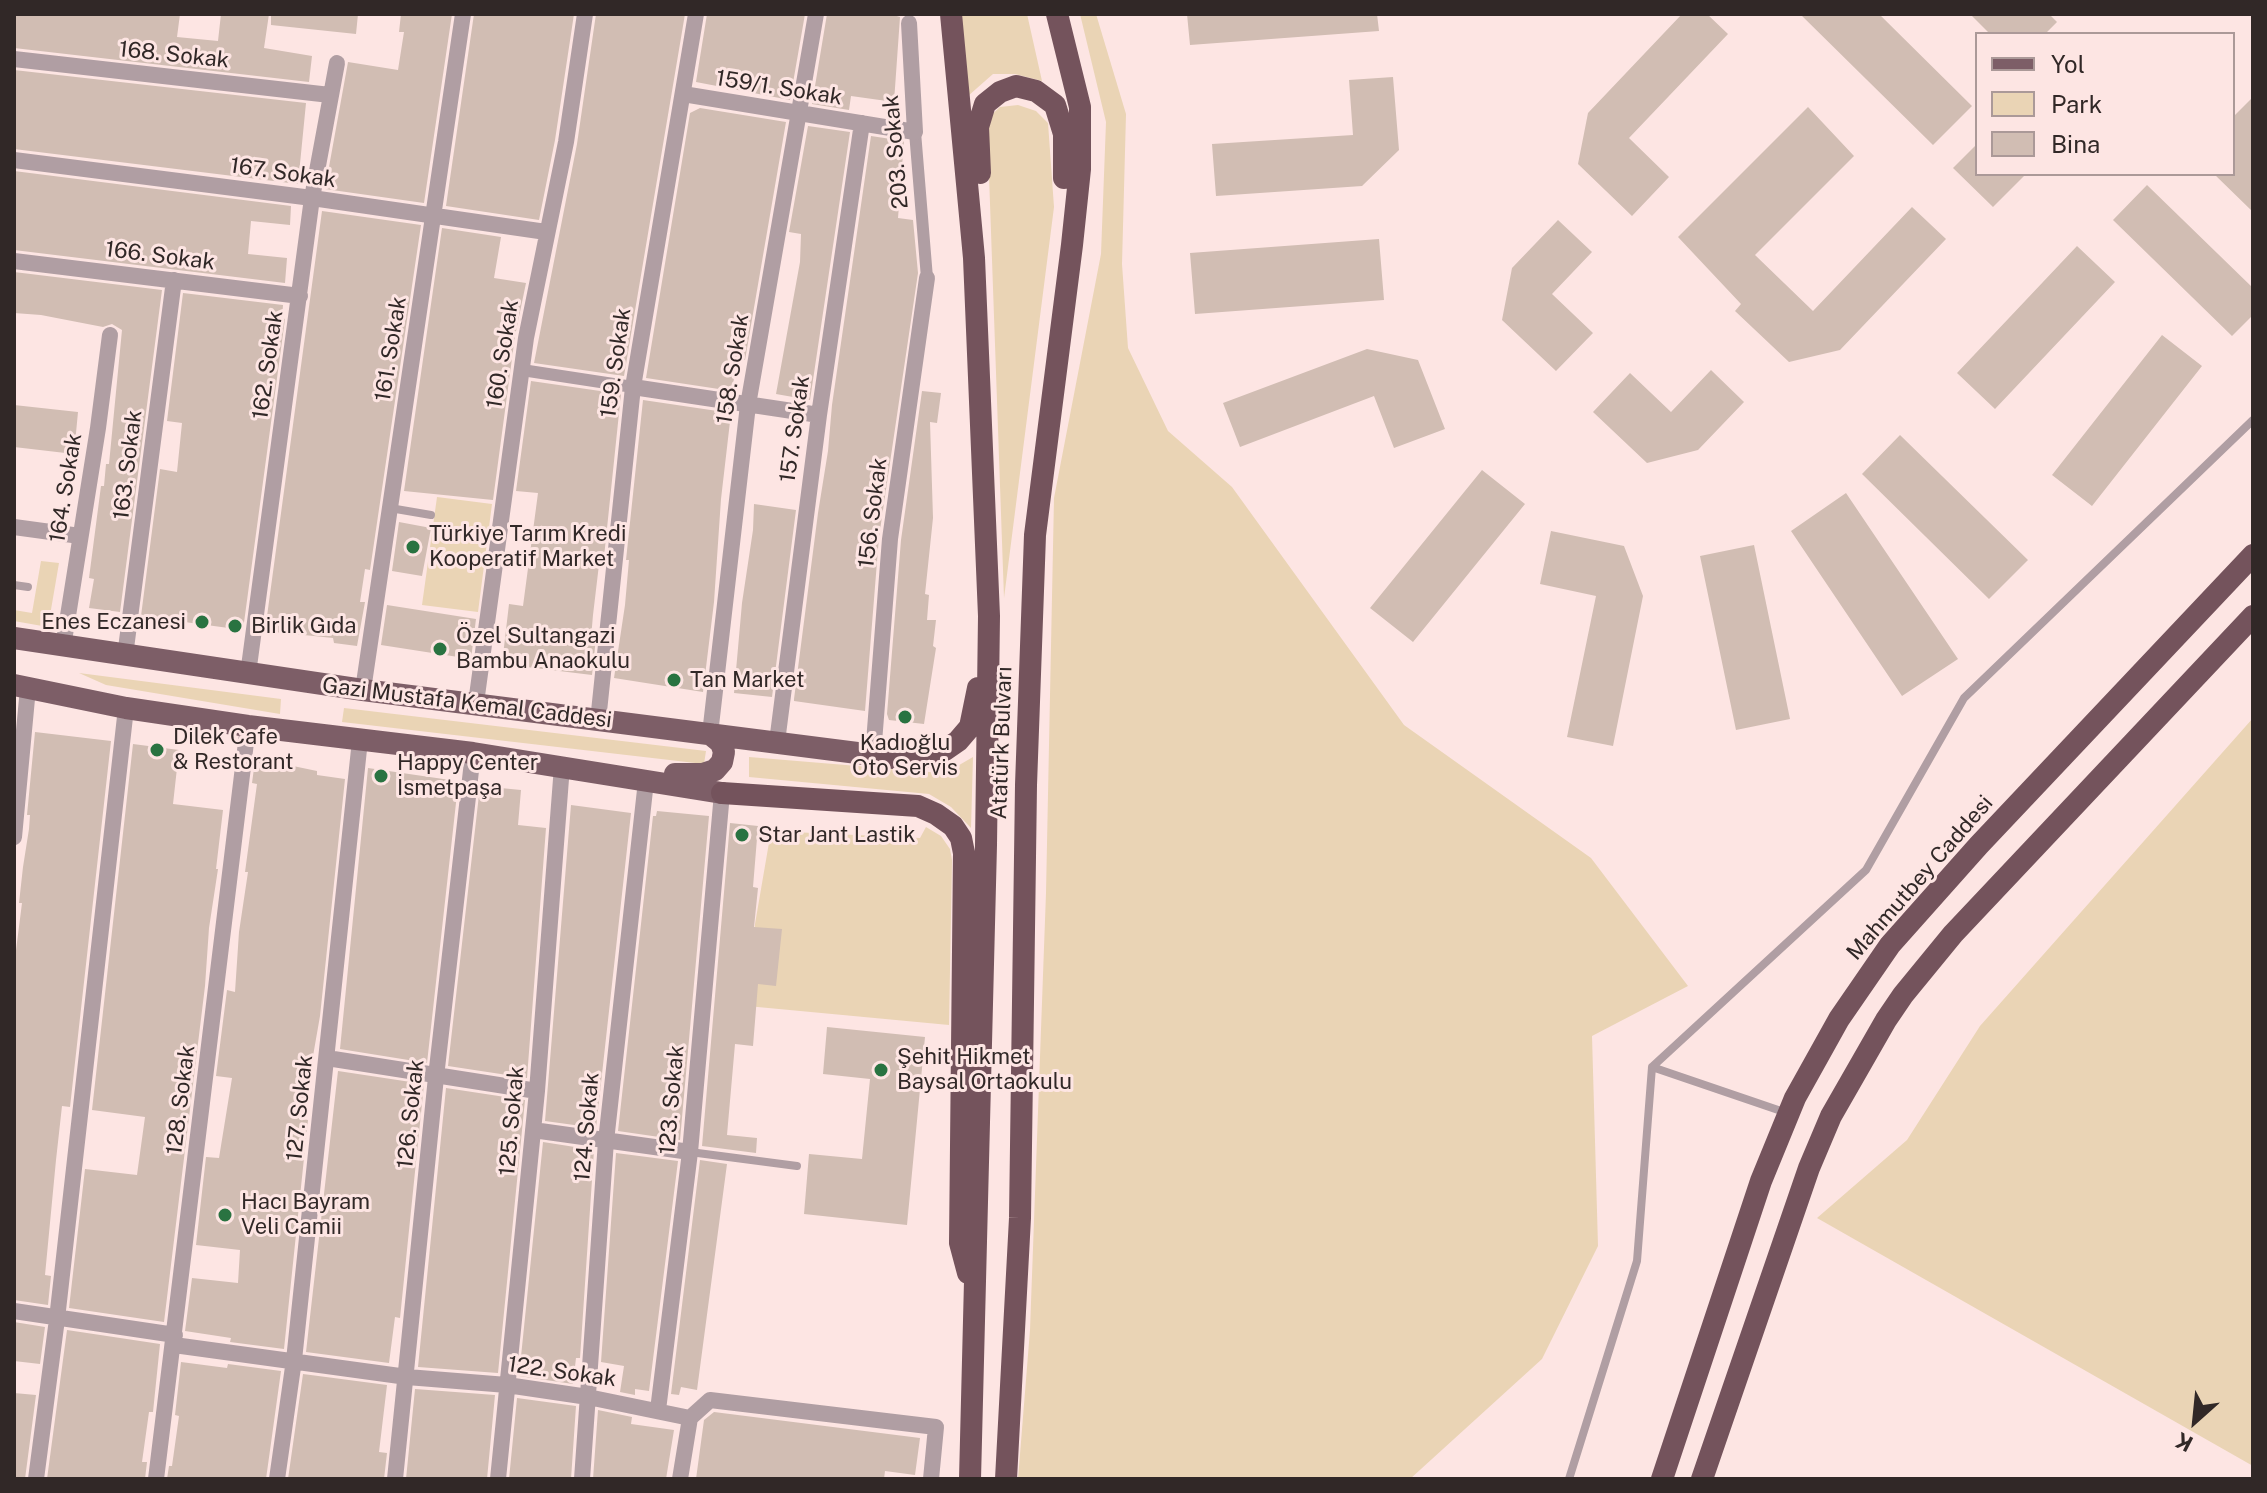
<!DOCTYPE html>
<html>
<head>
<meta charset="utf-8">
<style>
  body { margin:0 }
  #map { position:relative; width:2267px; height:1493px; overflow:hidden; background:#fde5e3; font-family:"Public Sans",sans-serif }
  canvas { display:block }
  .frame { position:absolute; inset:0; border:16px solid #312827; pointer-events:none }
  .legend { position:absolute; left:1975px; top:32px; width:260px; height:144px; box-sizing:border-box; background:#fde5e3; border:2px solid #ab9998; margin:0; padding:10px 14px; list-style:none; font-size:24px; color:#312827 }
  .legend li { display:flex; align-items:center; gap:16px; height:40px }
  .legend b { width:40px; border:2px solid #ab9998 }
  .north { position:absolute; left:2155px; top:1381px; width:80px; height:80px; -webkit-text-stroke:6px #fde5e3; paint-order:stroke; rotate:207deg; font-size:22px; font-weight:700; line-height:32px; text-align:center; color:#312827 }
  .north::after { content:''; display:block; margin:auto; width:28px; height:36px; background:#312827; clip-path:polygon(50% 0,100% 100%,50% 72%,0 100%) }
</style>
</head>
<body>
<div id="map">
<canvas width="2267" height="1493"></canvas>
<div class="frame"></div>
<ul class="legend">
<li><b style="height:10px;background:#7d5e67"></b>Yol</li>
<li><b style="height:22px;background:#ead4b5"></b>Park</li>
<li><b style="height:22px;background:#d1bdb3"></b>Bina</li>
</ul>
<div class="north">K</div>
</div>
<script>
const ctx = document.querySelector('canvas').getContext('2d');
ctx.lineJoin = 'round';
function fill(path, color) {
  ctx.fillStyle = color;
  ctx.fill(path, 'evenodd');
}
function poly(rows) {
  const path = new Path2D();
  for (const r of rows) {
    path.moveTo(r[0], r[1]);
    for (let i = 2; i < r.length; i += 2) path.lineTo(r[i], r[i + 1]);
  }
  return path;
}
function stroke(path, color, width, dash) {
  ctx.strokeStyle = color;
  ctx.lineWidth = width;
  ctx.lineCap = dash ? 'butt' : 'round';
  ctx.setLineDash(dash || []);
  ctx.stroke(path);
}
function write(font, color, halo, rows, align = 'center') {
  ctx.font = font + ' "Public Sans",sans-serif';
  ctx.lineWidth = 6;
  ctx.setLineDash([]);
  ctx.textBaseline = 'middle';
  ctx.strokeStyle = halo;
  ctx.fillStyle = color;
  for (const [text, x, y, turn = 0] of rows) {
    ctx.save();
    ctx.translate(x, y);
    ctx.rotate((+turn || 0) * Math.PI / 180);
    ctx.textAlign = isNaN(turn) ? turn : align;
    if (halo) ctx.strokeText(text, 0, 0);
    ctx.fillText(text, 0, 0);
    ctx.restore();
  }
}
fill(poly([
  [961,14,1027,14,1042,81,1015,74,993,74,968,96],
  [1080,14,1096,14,1126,114,1122,264,1128,348,1168,431,1232,487,1404,725,1591,858,1688,986,1592,1036,1598,1246,1542,1359,1410,1479,1018,1479,1030,1330,1046,893,1054,498,1101,254,1106,122],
  [1018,105,1036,111,1048,123,1054,207,1004,598,987,119,1000,107],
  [437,497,492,504,478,612,422,605],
  [41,561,59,563,48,627,14,621,14,610,32,613],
  [79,673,281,699,280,714,106,685],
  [344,708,706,751,704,764,342,722],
  [2253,718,2253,1466,1817,1218,1907,1140,1980,1026],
  [749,757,930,772,954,768,973,757,971,828,951,807,929,794,749,777],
  [926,827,941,836,950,849,952,860,949,1025,747,1006,755,924,771,831,920,838]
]), '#ead4b5');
fill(poly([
  [14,14,180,14,177,37,218,41,221,14,269,14,264,48,312,56,309,82,14,48],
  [271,14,358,14,356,34,271,25],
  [401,14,452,14,424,203,325,189,348,62,398,70,404,32,399,32],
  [474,14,574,14,555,140,539,220,446,206],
  [596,14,685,14,624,376,534,363,577,144],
  [707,14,805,14,790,100,696,82],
  [827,14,890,14,900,17,894,102,851,96,849,110,812,104],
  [1187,14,1377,14,1379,31,1190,45],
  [1682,14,1707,14,1728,34,1629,138,1669,177,1632,216,1578,164,1588,113],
  [1800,14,1879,14,1972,106,1933,145],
  [1970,14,2049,14,2057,22,2045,34,1990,34],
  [14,70,306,103,298,184,14,149],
  [1393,77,1399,150,1362,186,1216,196,1212,144,1353,135,1349,80],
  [2253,97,2253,212,2214,174,2233,174,2233,117],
  [1808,107,1854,156,1755,255,1813,311,1912,207,1946,239,1840,350,1789,362,1735,311,1741,304,1678,237],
  [700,108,786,122,745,360,737,359,732,391,646,378,690,113],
  [808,126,850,132,810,400,776,394,800,262,801,234,789,232],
  [871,136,904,141,898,218,913,220,918,273,879,537,865,711,794,701,794,699,818,513,828,451,832,405],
  [1977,144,1977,174,2026,174,1993,207,1953,168],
  [14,171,291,206,290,225,251,221,248,254,287,258,285,283,14,250],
  [2147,185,2253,288,2253,315,2232,336,2113,220],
  [322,211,421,225,370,570,365,569,360,602,365,602,357,646,334,643,333,638,265,631],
  [1558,220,1592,252,1552,294,1593,333,1556,371,1502,320,1512,268],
  [442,228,501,237,494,278,526,283,515,336,493,500,404,491],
  [1379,239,1384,300,1195,314,1190,253],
  [2077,246,2115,282,1995,409,1957,373],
  [14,272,162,290,120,612,89,608,94,579,89,578,101,486,104,486,106,464,109,464,122,330,112,324,103,327,41,315,14,313],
  [183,293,283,305,282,318,285,319,243,630,141,616,160,469,177,472,182,423,167,421],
  [2162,335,2202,366,2092,506,2052,475],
  [1367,349,1418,360,1445,429,1394,448,1374,396,1240,447,1223,403],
  [1711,370,1744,402,1698,450,1647,463,1593,412,1630,373,1671,412],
  [531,381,621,394,604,557,600,556,593,615,591,638,596,638,592,675,502,664,509,604,523,606,538,493,516,491],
  [922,391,941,393,937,423,930,422,933,518,925,594,929,595,927,620,936,620,933,646,936,648,924,724,889,720,887,714,901,540],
  [643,400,731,413,721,499,714,602,703,692,614,678,625,605,629,560,626,560],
  [14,405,78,412,74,454,14,447],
  [1900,435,2028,560,1989,599,1862,474],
  [1482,470,1525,504,1413,642,1370,608],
  [1846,493,1958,659,1902,696,1791,531],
  [754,504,796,510,772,697,734,693,742,603,753,530],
  [399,522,431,528,422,576,392,571],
  [1551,531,1624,546,1643,596,1613,746,1567,737,1596,596,1540,584],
  [1754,545,1790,719,1736,730,1700,556],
  [387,605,476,619,471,659,381,645],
  [35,732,111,741,70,1107,62,1106,56,1160,45,1275,51,1276,48,1305,14,1300,14,966,22,903,19,903,23,867,29,829,30,815,27,815],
  [133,744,179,750,173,804,223,810,216,869,218,869,209,928,205,986,164,1322,69,1308,85,1169,137,1175,145,1117,92,1110],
  [255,761,293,766,317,771,317,775,345,779,320,1016,302,1119,308,1120,284,1349,230,1342,231,1338,185,1331,192,1278,238,1283,240,1250,196,1245,206,1157,219,1158,232,1078,216,1076,227,990,235,992,239,932,248,872,245,872,257,784,252,783],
  [368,768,457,781,458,785,427,1063,340,1049],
  [480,786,521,790,518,825,546,828,527,1078,448,1066],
  [571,805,631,813,596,1128,545,1121],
  [657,811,709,816,680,1140,618,1131,653,816,656,816],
  [730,823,758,826,753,887,758,888,754,927,782,929,776,986,758,984,753,1046,735,1044,727,1135,757,1138,756,1153,702,1146],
  [827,1027,925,1037,907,1225,804,1214,809,1154,862,1159,870,1079,823,1074],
  [338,1071,424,1084,400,1318,395,1317,389,1363,306,1352],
  [446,1088,525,1100,498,1373,418,1367],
  [543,1142,594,1150,580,1358,576,1358,573,1384,519,1376],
  [616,1153,678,1161,649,1391,635,1389,635,1395,620,1392,624,1366,601,1362],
  [700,1160,727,1164,697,1390,681,1387,679,1395,671,1394],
  [14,1322,45,1327,40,1364,14,1361],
  [67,1330,160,1344,153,1412,149,1412,142,1462,147,1462,145,1479,47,1479],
  [181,1362,227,1368,228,1364,281,1371,266,1479,167,1479,169,1466,172,1466,179,1416,175,1415],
  [303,1374,387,1385,379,1452,387,1453,384,1479,288,1479],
  [415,1389,495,1395,487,1479,406,1479],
  [14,1393,36,1395,25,1479,14,1479],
  [517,1398,576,1406,571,1479,509,1479],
  [598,1410,632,1417,631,1424,674,1430,666,1479,593,1479],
  [714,1412,920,1438,915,1475,885,1471,884,1479,696,1479,704,1420]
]), '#d1bdb3');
stroke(poly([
  [390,508,431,515],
  [14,585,28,587],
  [1787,1113,1652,1067,1866,870,1964,698,2253,420],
  [690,1152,797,1166],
  [1569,1479,1637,1261,1652,1067]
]), '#b09ea3', 8);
stroke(poly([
  [915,132,927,278],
  [522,370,633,387]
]), '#b09ea3', 12);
stroke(poly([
  [14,59,330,95],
  [683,94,915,132,909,23],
  [14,160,312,198,546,232],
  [14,261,300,296],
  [633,387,819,415],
  [14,527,80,536],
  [63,647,98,428,110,335],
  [125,656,174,280],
  [248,674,312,198,337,63],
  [363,690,463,14],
  [476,703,526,338,566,142,585,14],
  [598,721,633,387,696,14],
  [710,734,748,405,816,14],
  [777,742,819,415,862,123],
  [873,755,890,539,927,278],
  [14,837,28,688],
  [327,1058,537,1091],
  [533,1130,690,1152],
  [14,1311,175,1335],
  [174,1345,407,1377,507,1385,588,1397,690,1418],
  [658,1410,690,1152,722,793],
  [690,1418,710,1400,936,1427,931,1479],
  [36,1479,57,1319,126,708],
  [156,1479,248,726],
  [277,1479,294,1360,360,740],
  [395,1479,436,1077,473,753],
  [498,1479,537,1091,562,766],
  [582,1479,606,1141,646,781],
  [680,1479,690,1418]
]), '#b09ea3', 16);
stroke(poly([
  [14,638,363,690,873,755],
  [14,685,126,708,248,726,473,753,722,793],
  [675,774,703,774,715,770,722,762,724,752,721,743,710,734]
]), '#7d5e67', 22);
stroke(poly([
  [951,14,974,258,989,616,986,845,970,1479],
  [980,173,978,127,985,104,1000,92,1016,86,1036,91,1055,105,1064,134,1064,178],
  [873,755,908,760,923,758,945,750,958,741,970,727,978,688],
  [722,793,918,806,936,814,953,826,961,838,964,853,960,1243,968,1273],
  [1006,1479,1020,1218,1026,785,1035,535,1072,245,1080,169,1080,107,1057,14],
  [1662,1479,1761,1181,1795,1098,1839,1019,1890,945,1979,845,2253,555],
  [1702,1479,1809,1168,1831,1116,1886,1020,1903,995,1953,934,2253,616]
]), '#74535c', 22);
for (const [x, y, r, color] of [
  [413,547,8,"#297341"],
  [202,622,8,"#297341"],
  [235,626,8,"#297341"],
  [440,649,8,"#297341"],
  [674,680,8,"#297341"],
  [905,717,8,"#297341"],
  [157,750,8,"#297341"],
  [381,776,8,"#297341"],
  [742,835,8,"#297341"],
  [881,1070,8,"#297341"],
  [225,1215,8,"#297341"]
]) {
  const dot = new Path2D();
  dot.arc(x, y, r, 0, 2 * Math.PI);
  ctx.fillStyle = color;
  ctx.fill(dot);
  stroke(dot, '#fde5e3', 3);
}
write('22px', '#312827', '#fde5e3', [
  ["168. Sokak",174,55,6],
  ["159/1. Sokak",779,88,9],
  ["203. Sokak",896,152,-95],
  ["167. Sokak",283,173,8],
  ["166. Sokak",160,256,7],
  ["161. Sokak",391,349,-81],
  ["160. Sokak",503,354,-81],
  ["159. Sokak",616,363,-82],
  ["162. Sokak",268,365,-82],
  ["158. Sokak",733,369,-81],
  ["157. Sokak",795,429,-82],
  ["163. Sokak",128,465,-83],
  ["164. Sokak",66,488,-81],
  ["156. Sokak",873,513,-83],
  ["Gazi Mustafa Kemal Caddesi",467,703,7],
  ["Atatürk Bulvarı",1002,743,-88],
  ["Mahmutbey Caddesi",1920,878,-49],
  ["128. Sokak",181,1100,-83],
  ["123. Sokak",672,1100,-85],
  ["127. Sokak",300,1108,-84],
  ["126. Sokak",411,1114,-84],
  ["125. Sokak",512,1121,-85],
  ["124. Sokak",587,1127,-85],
  ["122. Sokak",562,1372,8]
]);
write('22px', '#312827', '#fde5e3', [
  ["Türkiye Tarım Kredi",429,534],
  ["Kooperatif Market",429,559],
  ["Enes Eczanesi",186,622,"right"],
  ["Birlik Gıda",251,626],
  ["Özel Sultangazi",456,636],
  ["Bambu Anaokulu",456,661],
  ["Tan Market",690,680],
  ["Dilek Cafe",173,737],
  ["& Restorant",173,762],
  ["Kadıoğlu",905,743,"center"],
  ["Oto Servis",905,768,"center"],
  ["Happy Center",397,763],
  ["İsmetpaşa",397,788],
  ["Star Jant Lastik",758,835],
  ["Şehit Hikmet",897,1057],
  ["Baysal Ortaokulu",897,1082],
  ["Hacı Bayram",241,1202],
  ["Veli Camii",241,1227]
], 'left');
</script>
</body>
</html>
